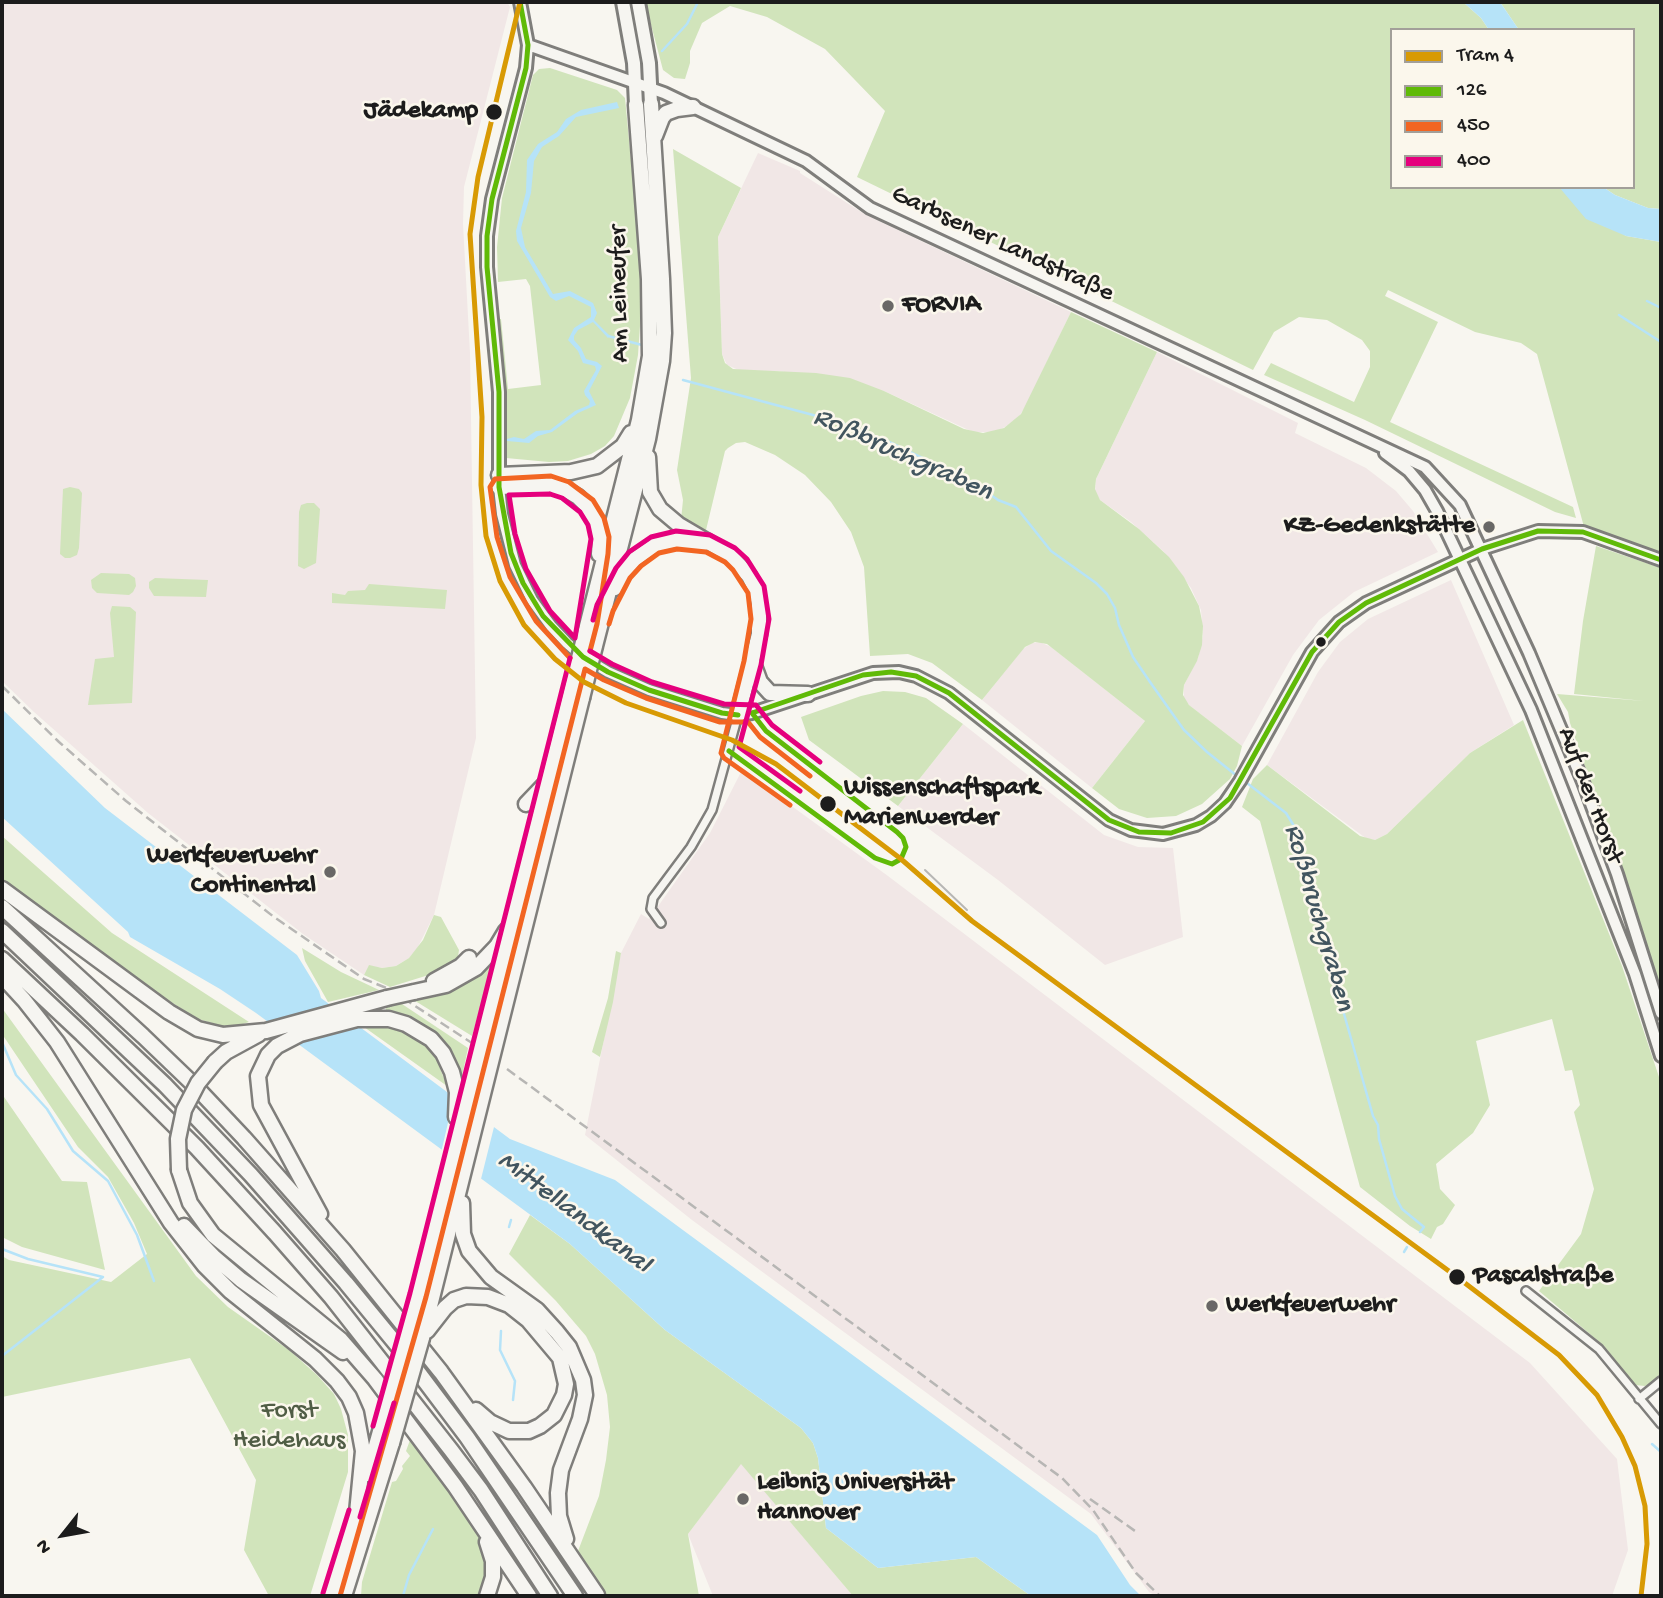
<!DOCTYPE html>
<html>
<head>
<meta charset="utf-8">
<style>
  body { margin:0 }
  #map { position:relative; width:1663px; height:1598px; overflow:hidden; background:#f8f6f0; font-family:"Gochi Hand",sans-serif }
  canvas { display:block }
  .frame { position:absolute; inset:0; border:4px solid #1c1c1c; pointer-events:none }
  .legend { position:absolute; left:1390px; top:28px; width:245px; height:161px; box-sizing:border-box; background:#fbf7ec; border:2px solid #a29f99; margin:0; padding:9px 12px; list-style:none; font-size:21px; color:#1c1c1c }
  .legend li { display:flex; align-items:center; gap:14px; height:35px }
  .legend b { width:35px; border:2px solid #a29f99 }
  .north { position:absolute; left:28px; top:1500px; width:70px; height:70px; -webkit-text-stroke:5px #fbf7ec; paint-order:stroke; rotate:239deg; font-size:19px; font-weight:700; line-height:28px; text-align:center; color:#1c1c1c }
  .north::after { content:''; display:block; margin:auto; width:24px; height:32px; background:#1c1c1c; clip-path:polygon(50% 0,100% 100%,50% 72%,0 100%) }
</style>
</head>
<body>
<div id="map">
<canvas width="1663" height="1598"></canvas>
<div class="frame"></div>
<ul class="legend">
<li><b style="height:9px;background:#d89a04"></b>Tram 4</li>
<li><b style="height:9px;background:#60ba07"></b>126</li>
<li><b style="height:9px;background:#f26522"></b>450</li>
<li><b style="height:9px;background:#e5007d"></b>400</li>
</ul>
<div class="north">N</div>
</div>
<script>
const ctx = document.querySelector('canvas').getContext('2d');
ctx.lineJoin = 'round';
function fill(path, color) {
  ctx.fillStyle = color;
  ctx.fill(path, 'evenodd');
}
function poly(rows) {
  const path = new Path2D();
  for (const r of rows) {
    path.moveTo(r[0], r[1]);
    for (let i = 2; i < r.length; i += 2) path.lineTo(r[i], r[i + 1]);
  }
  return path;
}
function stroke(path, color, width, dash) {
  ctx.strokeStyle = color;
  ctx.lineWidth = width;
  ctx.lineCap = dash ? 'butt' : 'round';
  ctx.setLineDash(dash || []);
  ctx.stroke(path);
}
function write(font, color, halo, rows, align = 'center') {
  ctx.font = font + ' "Gochi Hand",sans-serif';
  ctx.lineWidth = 5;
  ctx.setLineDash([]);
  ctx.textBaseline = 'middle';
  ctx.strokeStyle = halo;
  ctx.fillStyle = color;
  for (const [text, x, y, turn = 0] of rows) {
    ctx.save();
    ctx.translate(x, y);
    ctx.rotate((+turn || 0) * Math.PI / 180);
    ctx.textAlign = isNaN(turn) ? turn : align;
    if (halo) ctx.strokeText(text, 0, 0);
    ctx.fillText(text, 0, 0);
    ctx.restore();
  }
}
fill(poly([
  [2,2,507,2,510,7,464,187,463,224,470,353,476,738,434,915,417,949,409,958,396,966,382,968,369,966,364,975,303,934,148,813,34,712,2,681],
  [758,153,800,171,800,173,866,215,1071,312,1026,406,1017,419,1005,427,994,432,973,432,884,391,779,371,741,371,727,365,722,354,718,237],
  [1157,352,1298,423,1295,433,1366,468,1396,491,1413,511,1438,552,1354,592,1319,620,1293,655,1242,746,1190,706,1184,699,1184,685,1198,658,1203,636,1201,610,1191,588,1163,551,1131,522,1100,500,1095,492,1096,479],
  [1451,580,1514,725,1470,753,1387,834,1375,840,1367,839,1267,765,1318,672,1340,642,1368,619],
  [1040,642,1051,647,1145,721,1092,788,982,700,1023,649,1032,643],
  [963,724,1104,835,1138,847,1173,848,1183,937,1105,965,998,880,898,806],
  [742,770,888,876,1530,1363,1617,1459,1628,1550,1612,1596,1156,1596,1149,1592,1091,1514,692,1220,585,1135,621,953,641,914,649,919,710,833],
  [741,1463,853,1596,713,1596,688,1534]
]), '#f1e7e6');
fill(poly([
  [645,2,1463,2,1481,18,1489,30,1392,30,1392,187,1559,187,1626,236,1661,242,1661,554,1584,527,1537,354,1521,343,1475,332,1388,290,1385,296,1438,322,1390,422,1573,507,1576,518,1555,512,1365,420,1264,375,1271,363,1354,402,1370,367,1370,351,1362,340,1327,320,1299,317,1274,332,1253,370,857,177,885,111,825,49,767,17,730,6,702,23,690,51,690,63,685,79,674,78,663,70],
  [1500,2,1661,2,1661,209,1648,208,1615,195,1603,187,1633,187,1633,30,1519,30],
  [550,68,617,90,625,98,640,254,640,326,638,355,630,398,614,436,605,446,591,454,568,461,549,462,506,458,505,392,499,319,501,319,508,389,541,385,530,286,526,279,498,282,497,247,502,198,533,75,539,69],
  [673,149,741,188,718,237,722,354,725,363,733,369,816,373,850,378,884,391,964,429,983,433,1004,428,1021,414,1071,312,1157,352,1096,479,1095,489,1100,500,1139,529,1169,557,1184,577,1199,606,1203,626,1202,645,1197,661,1184,685,1183,695,1189,705,1242,746,1237,766,1230,779,1202,804,1176,816,1147,818,1119,809,1092,788,1145,721,1047,644,1035,642,1025,647,982,700,932,663,908,654,870,656,864,567,851,532,831,502,805,475,775,455,745,442,736,443,728,448,725,451,706,530,681,520,683,500,677,470,691,378],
  [70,487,79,489,82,493,79,548,77,555,70,558,65,558,60,554,63,489],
  [307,503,314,503,320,509,316,563,304,569,298,566,299,512,301,505],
  [1596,546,1661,568,1661,988,1570,723,1568,712,1557,694,1644,701,1574,694,1583,621],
  [101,573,129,574,135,578,136,586,133,592,129,595,97,593,92,588,91,580],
  [155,578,208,580,206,597,154,596,149,588,149,582],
  [369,584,447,590,445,609,332,603,332,593,345,595,348,591,365,590],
  [112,606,130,607,136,612,132,703,88,705,95,659,114,657,110,613],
  [883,691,905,692,926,698,963,724,898,806,809,740,801,717,861,696],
  [1523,720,1622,966,1661,1083,1661,1373,1652,1383,1645,1386,1635,1385,1604,1346,1539,1291,1581,1234,1594,1189,1574,1112,1580,1105,1572,1070,1565,1071,1552,1019,1476,1041,1490,1105,1473,1133,1436,1164,1440,1189,1455,1205,1443,1224,1437,1227,1431,1239,1410,1226,1360,1187,1260,821,1242,807,1253,779,1267,765,1360,836,1375,840,1387,834,1470,753],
  [2,836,112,933,249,1022,230,1028,198,1019,155,992,30,901,2,880],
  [434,915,441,917,459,950,457,963,435,973,390,987,364,975,369,965,382,968,396,966,409,958,423,940],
  [302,948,341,972,379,990,328,1002,305,961],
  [616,951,621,953,613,1002,600,1057,592,1052,608,998],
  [495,954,472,1036,412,999],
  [399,1002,468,1048,460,1086,449,1058,386,1013,386,1006],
  [2,1008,196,1276,228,1307,289,1350,317,1375,334,1394,341,1409,348,1435,348,1472,310,1596,269,1596,244,1550,256,1480,190,1358,2,1397,2,1256,9,1260,111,1282,147,1254,134,1223,108,1177,78,1147,2,1034],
  [375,1025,404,1031,426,1045,436,1058,447,1086,364,1027],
  [2,1094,62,1181,87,1182,105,1270,22,1247,2,1237],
  [530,1215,570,1244,665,1330,801,1428,813,1443,818,1458,826,1528,878,1568,976,1557,1031,1596,853,1596,741,1464,688,1534,699,1596,606,1596,578,1551,599,1496,606,1460,610,1427,607,1395,595,1354,586,1336,556,1301,509,1254],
  [410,1440,413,1444,416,1441,482,1536,490,1561,481,1596,361,1596,362,1582,392,1482,396,1481,403,1469,402,1466,410,1456,406,1451]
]), '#d1e4bb');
fill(poly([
  [1463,2,1500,2,1519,30,1489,30,1481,18],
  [617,102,619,108,576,117,559,136,542,147,534,161,531,193,521,228,525,247,553,294,570,291,593,303,597,313,594,320,609,335,608,338,593,322,578,330,574,336,574,340,581,348,586,359,597,362,602,366,589,391,596,405,578,413,552,432,538,436,529,443,507,441,507,439,514,437,524,439,536,431,550,430,575,411,589,405,590,401,585,395,584,391,596,370,595,366,583,363,578,351,568,340,574,328,591,317,591,307,569,296,556,301,550,297,517,241,516,231,526,192,527,160,538,144,557,132,566,119,581,110],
  [1559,187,1603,187,1615,195,1648,208,1661,209,1661,242,1626,236,1586,219],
  [2,709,105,808,297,955,319,991,321,998,510,1139,615,1180,1097,1535,1130,1585,1141,1596,1031,1596,976,1557,878,1568,826,1528,818,1458,813,1443,801,1428,665,1330,570,1244,256,1013,220,989,130,937,128,932,2,817]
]), '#b6e3f8');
fill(poly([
  [449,1089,495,1123,480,1183,441,1153,450,1114]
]), '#f8f6f0');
stroke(poly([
  [662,51,687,24,698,2],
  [1647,301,1661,308],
  [1619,315,1661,342],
  [608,336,642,345],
  [683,380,839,422,894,444,974,483,998,500,1016,507,1051,551,1096,583,1107,594,1115,608,1119,625,1133,657,1150,682,1184,730,1207,752,1237,776],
  [1243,780,1286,813,1294,826,1310,894,1373,1116,1378,1125,1379,1139,1395,1196,1402,1209,1424,1227,1420,1232],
  [2,1042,16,1075,47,1109,73,1151,108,1181,137,1235,154,1281],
  [509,1227,511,1220],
  [2,1249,28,1259,103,1277],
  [1404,1252,1407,1247],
  [501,1331,500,1350,515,1381,513,1400],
  [2,1356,103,1277],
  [1652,1444,1661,1452],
  [403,1596,409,1575,433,1529]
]), '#b6e3f8', 2.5);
const street = poly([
  [661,923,651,909,653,898,691,847,712,810,738,715],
  [1526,1291,1599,1349,1661,1424],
  [1639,1399,1661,1381]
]);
const secondary = poly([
  [520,2,528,45,526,68,492,199,487,236,487,267,499,392,499,487,502,514,515,565,532,600,551,626,567,643,583,657,608,672,649,690,722,713,738,715,752,713,873,673,899,672,916,676,949,693,1109,820,1131,830,1163,834,1196,825,1211,816,1225,803,1240,781,1312,652,1339,622,1366,603,1482,549,1538,531,1583,532,1661,560],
  [528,45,664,93,806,161,870,208,1425,467,1460,505,1529,653,1583,782,1617,874,1661,1013],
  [1385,453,1409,471,1425,490,1437,511,1531,710,1635,974,1661,1056]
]);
const primary = poly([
  [623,2,634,63,636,105],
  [638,2,649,63,651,104]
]);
const highway = poly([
  [655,136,662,118,666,113,677,109,693,107],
  [648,457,650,492,660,509,679,525,730,555,749,576,756,590,759,605,759,634,738,715],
  [499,475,571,472,597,466,623,446,631,433],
  [499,487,551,485,566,490,578,497,587,506,596,522,600,538,599,554],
  [615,588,623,573,635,559,655,545,676,540,703,544],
  [584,638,639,420,650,356,649,279,636,105],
  [595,646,648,439,662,361,664,333,662,279,651,104],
  [753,663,760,682,770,693,808,694],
  [526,804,547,782],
  [2,889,169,1012,198,1029,223,1035,266,1031,387,998],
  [2,907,143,1036,194,1085,244,1138,343,1250,441,1372,524,1487,597,1595],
  [2,931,165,1085,251,1175,346,1283,406,1356,467,1437,575,1596],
  [2,959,82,1034,197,1148,275,1233,331,1297,451,1450,481,1490,550,1596],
  [2,976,24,1000,57,1042,171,1223,204,1265,230,1291,315,1359,337,1381,349,1397,356,1413,363,1451,357,1513],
  [434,981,461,966,469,958],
  [414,992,446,985,476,968,497,946,506,931],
  [215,1062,226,1052,259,1034],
  [179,1170,190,1203,213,1235,341,1340,375,1379,455,1486,529,1596],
  [462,1203,463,1234,469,1251,491,1277,537,1310,557,1332,569,1347,583,1380,585,1395,580,1419,561,1470,558,1493,559,1516,566,1539],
  [320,1214,261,1105,258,1076,268,1055,277,1046,300,1034,357,1019,389,1019,406,1024,431,1039,443,1053,452,1072,457,1092,456,1117],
  [184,1226,214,1257,241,1280,343,1352],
  [418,1295,571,691],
  [427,1331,445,1308,454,1300,466,1296,488,1297,509,1305,528,1320,560,1358,566,1384,564,1395,554,1415,540,1426,529,1431,509,1431,490,1422,476,1410],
  [422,1338,582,698],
  [368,1474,381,1428],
  [331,1596,359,1504],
  [344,1596,392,1443],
  [487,1596,493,1577,493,1561,487,1542]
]);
stroke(street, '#7f7e7b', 12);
stroke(secondary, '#7f7e7b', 16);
stroke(primary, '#7f7e7b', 18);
stroke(highway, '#7f7e7b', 19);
stroke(street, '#f6f5f1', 7);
stroke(secondary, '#f6f5f1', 10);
stroke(primary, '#f6f5f1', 12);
stroke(highway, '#f6f5f1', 14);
stroke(poly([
  [925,870,967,910]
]), '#b7b6b4', 2);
stroke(poly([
  [2,686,59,742,126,801,274,917,364,979,389,989,472,1043],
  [507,1069,1062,1478,1093,1510,1136,1573,1160,1596],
  [1090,1499,1135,1531]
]), '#b7b6b4', 2.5, [10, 5]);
const highwayBridge = poly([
  [571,691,584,638],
  [582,698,595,646],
  [387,998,414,992],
  [179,1170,178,1139,184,1110,198,1083,215,1062],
  [381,1428,418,1295],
  [392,1443,422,1338]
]);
stroke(highwayBridge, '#7f7e7b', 19, []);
stroke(highwayBridge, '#f6f5f1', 14);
stroke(poly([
  [520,2,528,45,526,68,492,199,487,236,487,267,499,392,499,487,511,553,523,583,543,616,583,657,608,672,649,690,722,713,738,715],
  [752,713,863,675,891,672,916,676,949,693,1109,820,1139,832,1171,833,1203,822,1230,798,1312,652,1339,622,1366,603,1482,549,1538,531,1583,532,1661,560],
  [729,751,875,858,892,864,901,859,906,847,903,838,897,832,766,731,752,713]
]), '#60ba07', 5);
stroke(poly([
  [609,624,613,611,630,578,641,566,659,553,677,549,706,552,725,562,733,570,748,593,751,619,744,661,721,753,724,758,790,805],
  [570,658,536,621,510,577,497,537,490,487,495,479,551,476,569,482,593,500,604,518,609,537,608,554,597,624,590,651],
  [340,1596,426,1297,585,669,604,680,646,698,720,722,748,722,760,737,810,776]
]), '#f26522', 5);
stroke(poly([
  [550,494,562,498,580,512,588,525,591,539,575,638,550,611,526,569,515,534,509,495,550,494],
  [593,620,597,605,616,568,629,552,651,537,676,531,710,535,735,548,747,559,764,586,769,619,761,665,739,747,800,791],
  [590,651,612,664,652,682,724,704,756,705,772,725,820,762],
  [373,1426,410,1293,570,658],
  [360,1517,394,1403],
  [323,1593,349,1510]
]), '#e5007d', 5);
stroke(poly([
  [520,2,478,177,470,234,482,417,481,485,486,536,500,581,524,625,555,659,584,682,626,703,732,740,776,764,901,859,972,921,1457,1277,1559,1355,1597,1395,1622,1437,1635,1466,1645,1506,1647,1544,1641,1596]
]), '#d89a04', 5);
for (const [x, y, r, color] of [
  [494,112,9,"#1c1c1c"],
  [888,306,7,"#696866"],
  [1489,527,7,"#696866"],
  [1321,642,6,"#1c1c1c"],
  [828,804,9,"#1c1c1c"],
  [330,872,7,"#696866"],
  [1457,1277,9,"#1c1c1c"],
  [1212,1306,7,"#696866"],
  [743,1499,7,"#696866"]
]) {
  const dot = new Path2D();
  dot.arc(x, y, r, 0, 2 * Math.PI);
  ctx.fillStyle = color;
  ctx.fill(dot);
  stroke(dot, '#fbf7ec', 2.5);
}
write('bold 26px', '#1c1c1c', '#fbf7ec', [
  ["Jädekamp",478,112,"right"],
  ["Wissenschaftspark",844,789],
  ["Marienwerder",844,819],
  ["Pascalstraße",1473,1277]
], 'left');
write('26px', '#1c1c1c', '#fbf7ec', [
  ["Garbsener Landstraße",1002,245,25],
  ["Am Leineufer",621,294,-91],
  ["Auf der Horst",1589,796,69]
]);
write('bold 26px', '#1c1c1c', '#fbf7ec', [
  ["FORVIA",902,306],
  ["KZ-Gedenkstätte",1475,527,"right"],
  ["Werkfeuerwehr",316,857,"right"],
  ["Continental",316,887,"right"],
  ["Werkfeuerwehr",1226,1306],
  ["Leibniz Universität",757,1484],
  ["Hannover",757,1514]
], 'left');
write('26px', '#505d45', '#fbf7ec', [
  ["Forst",289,1412],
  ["Heidehaus",289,1442]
]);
write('italic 28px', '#42555f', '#fbf7ec', [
  ["Roßbruchgraben",902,456,24],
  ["Roßbruchgraben",1317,918,74],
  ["Mittellandkanal",573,1214,37]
]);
</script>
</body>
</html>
